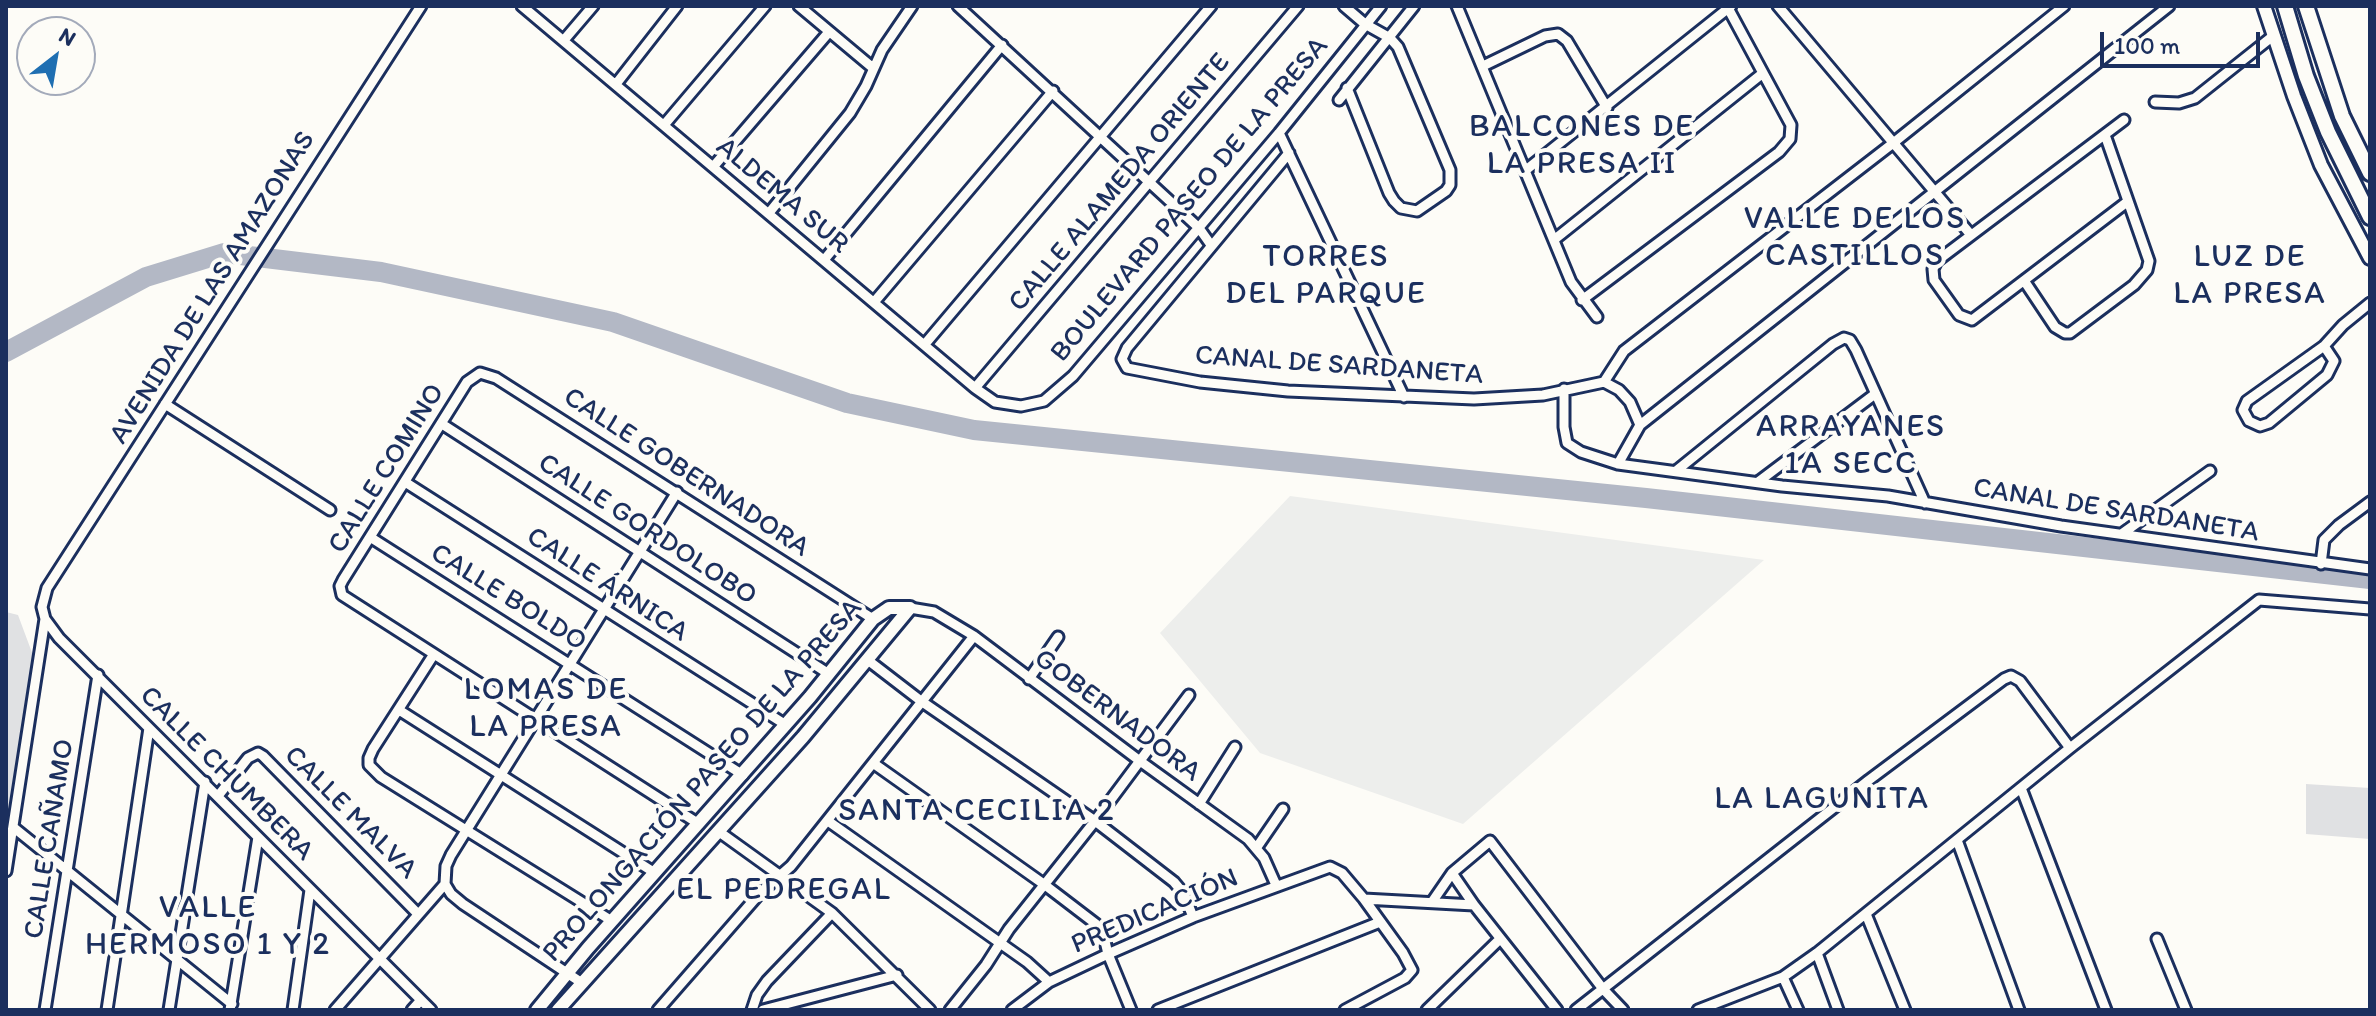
<!DOCTYPE html>
<html>
<head>
<meta charset="utf-8">
<style>
  body { margin:0 }
  #map { position:relative; width:2376px; height:1016px; overflow:hidden; background:#fdfcf7; font-family:Itim,sans-serif }
  canvas { display:block }
  .frame { position:absolute; inset:0; border:8px solid #1b2f5e; pointer-events:none }
  .north { position:absolute; left:16px; top:16px; width:80px; height:80px; box-sizing:border-box; background:#fdfcf7; border:2px solid #a3aaba; border-radius:50%; rotate:31deg; font-size:22px; font-weight:700; line-height:32px; text-align:center; color:#1b2f5e }
  .north::after { content:''; display:block; margin:auto; width:28px; height:36px; background:#1f6fb2; clip-path:polygon(50% 0,100% 100%,50% 72%,0 100%) }
  .scale { position:absolute; left:2100px; top:32px; width:160px; height:36px; box-sizing:border-box; border:4px solid #1b2f5e; border-top:0; padding-left:10px; font-size:24px; line-height:28px; white-space:nowrap; color:#1b2f5e; -webkit-text-stroke:6px #fdfcf7; paint-order:stroke }
</style>
</head>
<body>
<div id="map">
<canvas width="2376" height="1016"></canvas>
<div class="frame"></div>
<div class="north">N</div>
<div class="scale">100 m</div>
</div>
<script>
const ctx = document.querySelector('canvas').getContext('2d');
ctx.lineJoin = 'round';
function fill(path, color) {
  ctx.fillStyle = color;
  ctx.fill(path, 'evenodd');
}
function poly(rows) {
  const path = new Path2D();
  for (const r of rows) {
    path.moveTo(r[0], r[1]);
    for (let i = 2; i < r.length; i += 2) path.lineTo(r[i], r[i + 1]);
  }
  return path;
}
function stroke(path, color, width, dash) {
  ctx.strokeStyle = color;
  ctx.lineWidth = width;
  ctx.lineCap = dash ? 'butt' : 'round';
  ctx.setLineDash(dash || []);
  ctx.stroke(path);
}
function write(font, color, halo, rows, align = 'center') {
  ctx.font = font + ' Itim,sans-serif';
  ctx.lineWidth = 8;
  ctx.setLineDash([]);
  ctx.textBaseline = 'middle';
  ctx.strokeStyle = halo;
  ctx.fillStyle = color;
  for (const [text, x, y, turn = 0] of rows) {
    ctx.save();
    ctx.translate(x, y);
    ctx.rotate((+turn || 0) * Math.PI / 180);
    ctx.textAlign = isNaN(turn) ? turn : align;
    if (halo) ctx.strokeText(text, 0, 0);
    ctx.fillText(text, 0, 0);
    ctx.restore();
  }
}
fill(poly([
  [1290,496,1764,560,1463,824,1260,753,1160,633]
]), '#edeeec');
fill(poly([
  [6,612,18,615,34,658,6,840],
  [2306,784,2370,788,2370,839,2306,834]
]), '#e0e1e3');
stroke(poly([
  [6,352,146,277,224,253,381,272,613,322,847,403,974,430,1646,498,2370,579]
]), '#b3b8c5', 20);
const minor = poly([
  [421,6,47,588,42,607,45,619,59,638,431,1010],
  [522,6,975,388,995,402,1021,406,1044,401,1073,376,1279,133,1381,6],
  [799,6,873,68],
  [958,6,1199,228,1211,245],
  [1344,6,1365,24,1390,38,1398,47,1450,170,1450,185,1446,191,1417,211,1401,208,1394,201,1389,193,1347,88],
  [1457,6,1571,282,1597,317],
  [1778,6,1971,235],
  [564,40,593,6],
  [1483,66,1545,36,1558,34,1567,41,1607,108],
  [616,84,677,6],
  [1339,100,1414,6],
  [2155,102,2179,103,2195,98,2273,36],
  [2124,120,1937,261,1933,269,1934,280,1959,315,1972,320,2127,202],
  [664,125,765,6],
  [1279,133,1404,397],
  [1289,153,1127,348,1122,359,1127,368,1200,382,1288,391,1474,399,1543,395,1604,382,1624,351,1892,144,2064,6],
  [713,167,829,32],
  [1526,170,1731,6],
  [769,213,850,113,866,86,882,50,912,6],
  [1555,239,1763,73],
  [824,260,1002,45],
  [2025,282,2055,327,2065,333,2070,333,2134,285,2147,270,2149,261,2105,135],
  [1582,300,1779,152,1790,139,1791,125,1728,8],
  [875,301,1053,91],
  [925,344,1211,6],
  [2324,346,2334,361,2327,375,2269,423,2260,426,2249,421,2243,410,2247,401,2324,346,2343,325,2370,303],
  [1604,382,1619,390,1630,402,1640,425,1618,464],
  [975,388,1298,6],
  [1564,389,1564,427,1567,443,1581,452,1618,464,1782,486,1888,496,2061,526,2370,569],
  [165,404,330,510],
  [442,424,829,674],
  [1640,425,2169,6],
  [1676,471,1833,344,1844,338,1850,340,1856,350,1925,503],
  [405,482,786,725],
  [1758,482,1875,394],
  [2123,533,2210,471],
  [370,537,743,775],
  [2321,564,2324,540,2339,525,2370,502],
  [910,608,934,612,974,636,1140,761,1248,839,1264,858,1276,885],
  [434,654,373,749,369,758,369,765,381,777,612,921],
  [869,661,921,701,1095,821,1174,882,1184,894,1193,917],
  [1029,679,1058,637],
  [399,710,655,873],
  [873,763,1045,885,1096,924,1104,937,1108,954,1131,1010],
  [2021,788,2106,1010],
  [218,796,248,758,258,753,263,756,418,914],
  [1199,804,1235,747],
  [828,821,1027,962,1049,982],
  [699,824,342,595,340,586,343,580,467,382,480,373,496,378,873,619],
  [13,827,232,1004],
  [718,831,832,913,930,1010],
  [1957,840,2019,1010],
  [1257,847,1283,809],
  [6,871,45,619],
  [1452,873,1474,905,1557,1010],
  [445,884,451,894,463,904,582,983],
  [1364,899,1474,905],
  [1432,902,1452,873,1490,841,1603,989,1623,1010],
  [1866,914,1905,1010],
  [2157,939,2186,1010],
  [1817,953,1838,1010],
  [1783,977,1798,1010],
  [45,1010,98,675],
  [107,1010,149,728],
  [169,1010,205,782],
  [230,1010,258,837],
  [293,1010,310,890],
  [335,1010,445,884,446,866,451,855,677,492],
  [412,1010,421,1000],
  [658,1010,760,893,791,866,974,636],
  [752,1010,757,995,767,981,832,913],
  [763,1010,897,975],
  [950,1010,986,965,1009,929,1095,821,1189,695],
  [1012,1010,1049,982,1108,954,1193,917,1330,867,1342,873,1364,899,1403,953,1412,970,1405,978,1345,1010],
  [1158,1010,1380,922],
  [1427,1010,1500,939],
  [1576,1010,1869,780,2004,679,2011,676,2020,681,2070,748],
  [1698,1010,1783,977,1817,953,2070,748,2259,600,2370,609]
]);
const tertiary = poly([
  [2264,6,2294,96,2321,165,2370,258],
  [537,1010,588,948,810,697,873,619,889,608,910,608],
  [558,1010,803,737,910,608]
]);
const secondary = poly([
  [2285,6,2306,76,2328,132,2370,217],
  [2306,6,2342,116,2370,173]
]);
stroke(minor, '#1b2f5e', 15);
stroke(tertiary, '#1b2f5e', 18);
stroke(secondary, '#1b2f5e', 20);
stroke(minor, '#fdfcf7', 9);
stroke(tertiary, '#fdfcf7', 12);
stroke(secondary, '#fdfcf7', 14);
write('28px', '#1b2f5e', '#fdfcf7', [
  ["CALLE ALAMEDA ORIENTE",1120,183,-50],
  ["ALDEMA SUR",782,196,40],
  ["BOULEVARD PASEO DE LA PRESA",1190,200,-50],
  ["AVENIDA DE LAS AMAZONAS",213,288,-58],
  ["CANAL DE SARDANETA",1339,366,4],
  ["CALLE COMINO",387,469,-58],
  ["CALLE GOBERNADORA",686,473,33],
  ["CANAL DE SARDANETA",2116,511,9],
  ["CALLE GORDOLOBO",647,530,33],
  ["CALLE ÁRNICA",607,585,33],
  ["CALLE BOLDO",508,598,32],
  ["GOBERNADORA",1117,716,37],
  ["CALLE CHUMBERA",226,774,45],
  ["PROLONGACIÓN PASEO DE LA PRESA",703,781,-49],
  ["CALLE MALVA",350,813,45],
  ["CALLE CAÑAMO",50,839,-81],
  ["PREDICACIÓN",1155,912,-23]
]);
ctx.letterSpacing = '2px';
write('32px', '#1b2f5e', '#fdfcf7', [
  ["BALCONES DE",1582,128],
  ["LA PRESA II",1582,165],
  ["VALLE DE LOS",1855,220],
  ["CASTILLOS",1855,257],
  ["TORRES",1326,258],
  ["DEL PARQUE",1326,295],
  ["LUZ DE",2250,258],
  ["LA PRESA",2250,295],
  ["ARRAYANES",1851,428],
  ["1A SECC",1851,465],
  ["LOMAS DE",546,691],
  ["LA PRESA",546,728],
  ["LA LAGUNITA",1822,800],
  ["SANTA CECILIA 2",977,812],
  ["EL PEDREGAL",784,891],
  ["VALLE",208,909],
  ["HERMOSO 1 Y 2",208,946]
]);
ctx.letterSpacing = '0px';
</script>
</body>
</html>
